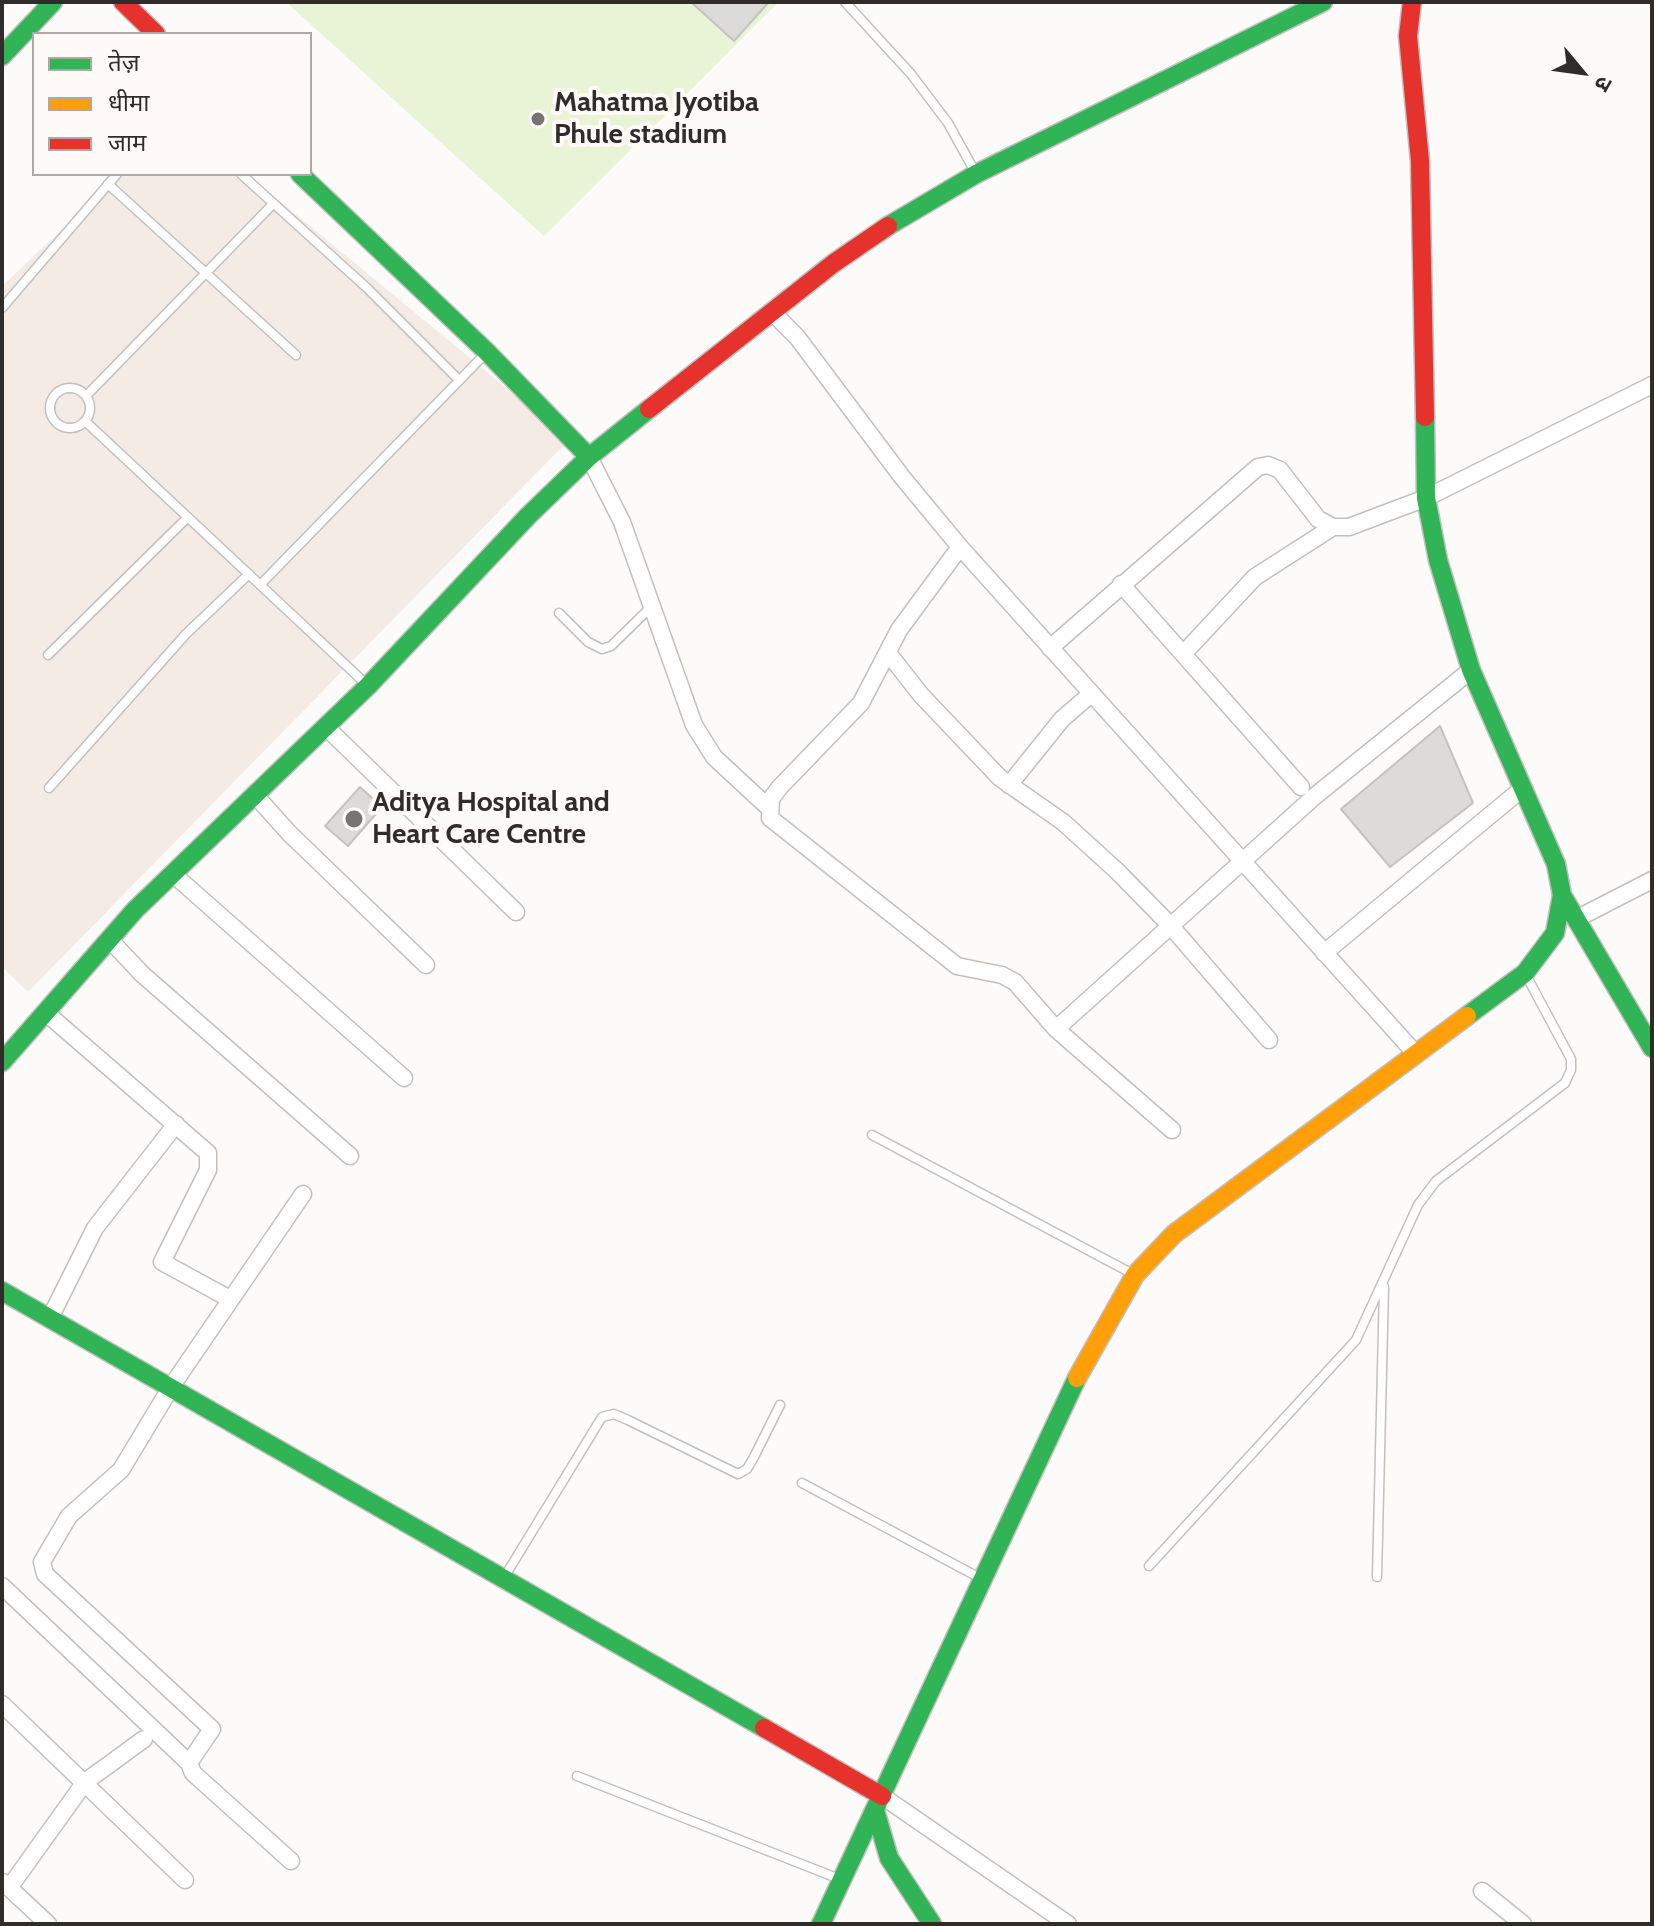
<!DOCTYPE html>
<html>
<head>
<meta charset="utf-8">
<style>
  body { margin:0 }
  #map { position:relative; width:1654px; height:1926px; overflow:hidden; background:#fdfbf9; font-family:Cabin,"Noto Sans Devanagari",sans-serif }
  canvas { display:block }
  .frame { position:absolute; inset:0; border:4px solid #2f2c2a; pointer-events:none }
  .legend { position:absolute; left:32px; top:32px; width:280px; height:144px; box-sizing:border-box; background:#fffaf7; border:2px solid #aca8a5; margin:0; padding:10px 14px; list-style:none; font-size:24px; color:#2f2c2a }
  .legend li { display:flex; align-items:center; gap:16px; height:40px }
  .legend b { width:40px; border:2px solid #aca8a5 }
  .north { position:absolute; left:1542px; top:32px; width:80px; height:80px; -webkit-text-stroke:6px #fffaf7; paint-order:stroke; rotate:119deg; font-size:22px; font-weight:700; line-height:32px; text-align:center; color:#2f2c2a }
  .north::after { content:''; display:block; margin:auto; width:28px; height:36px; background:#2f2c2a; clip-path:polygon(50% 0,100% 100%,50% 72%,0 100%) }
</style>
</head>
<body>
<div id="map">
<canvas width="1654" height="1926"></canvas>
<div class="frame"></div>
<ul class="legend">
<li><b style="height:10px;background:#30b455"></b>तेज़</li>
<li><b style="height:10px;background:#ff9f0a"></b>धीमा</li>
<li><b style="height:10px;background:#e5322d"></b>जाम</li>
</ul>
<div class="north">उ</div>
</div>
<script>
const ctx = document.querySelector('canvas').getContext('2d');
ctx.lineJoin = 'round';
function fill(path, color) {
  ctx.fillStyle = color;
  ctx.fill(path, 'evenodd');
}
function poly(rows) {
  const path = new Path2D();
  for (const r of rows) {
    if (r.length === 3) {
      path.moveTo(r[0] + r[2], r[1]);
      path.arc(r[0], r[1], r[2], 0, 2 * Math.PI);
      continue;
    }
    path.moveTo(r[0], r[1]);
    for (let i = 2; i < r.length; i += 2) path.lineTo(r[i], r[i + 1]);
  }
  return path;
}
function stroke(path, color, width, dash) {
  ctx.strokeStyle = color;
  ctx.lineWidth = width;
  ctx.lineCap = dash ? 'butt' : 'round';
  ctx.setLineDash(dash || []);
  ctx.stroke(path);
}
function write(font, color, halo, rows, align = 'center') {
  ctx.font = font + ' Cabin,sans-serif';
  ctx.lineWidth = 8;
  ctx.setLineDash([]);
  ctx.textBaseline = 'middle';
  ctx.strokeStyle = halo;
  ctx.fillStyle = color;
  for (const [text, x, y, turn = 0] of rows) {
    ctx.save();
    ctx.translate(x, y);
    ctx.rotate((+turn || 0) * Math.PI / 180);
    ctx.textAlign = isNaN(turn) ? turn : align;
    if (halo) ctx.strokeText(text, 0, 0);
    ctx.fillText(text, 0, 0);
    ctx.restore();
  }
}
fill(poly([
  [121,174,247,174,573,443,560,449,28,992,2,967,2,286]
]), '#f4ebe5');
fill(poly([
  [286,2,779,2,544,236]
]), '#e9f3d6');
const building = poly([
  [691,2,769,2,734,41,691,2],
  [1440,726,1473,803,1390,867,1341,809,1440,726],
  [360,787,382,807,348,846,325,826,360,787]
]);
fill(building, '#dddbd9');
stroke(building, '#c4c2c0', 2);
const lane = poly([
  [845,2,911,74,948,123,974,170],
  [241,174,367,288,459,380],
  [108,184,296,355],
  [2,308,117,174],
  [70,408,20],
  [86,396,273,204],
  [85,421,365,683],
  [260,585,486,353],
  [559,613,588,642,602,649,611,646,651,607],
  [48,655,188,517],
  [49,788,186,634,249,574],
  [872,1135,1131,1273],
  [802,1483,980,1578],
  [1149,1566,1356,1340,1418,1205,1436,1181,1565,1083,1571,1070,1571,1059,1527,977],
  [505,1576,602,1417,614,1414,628,1420,738,1474,747,1469,754,1457,780,1405],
  [1377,1577,1384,1287],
  [577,1776,837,1878]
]);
const street = poly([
  [772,312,797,337,902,477,960,547,1415,1053],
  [589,457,622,522,694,725,714,757,769,808],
  [960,547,899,630,861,703,779,788,771,799,770,818,957,966,1002,975,1015,982,1056,1029,1172,1130],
  [1121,584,1301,787],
  [1050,648,1258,467,1268,465,1280,470,1318,519,1333,527,1349,527,1426,498,1652,385],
  [888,653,921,695,1000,778,1063,822,1117,871,1169,924,1269,1040],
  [1184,653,1255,577,1333,527],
  [326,727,516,912],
  [1009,785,1062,719,1091,694],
  [255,795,289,833,426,965],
  [173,874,404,1078],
  [1576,919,1652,880],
  [109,939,142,974,350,1156],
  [1324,953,1523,788],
  [45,1012,208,1153,208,1170,162,1262,230,1299],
  [1056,1029,1315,796,1471,670],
  [50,1318,95,1228,176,1124],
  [2,1586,189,1763],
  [2,1704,185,1880],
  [882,1796,1068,1924],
  [291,1861,193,1773,189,1763,212,1729,45,1574,42,1562,69,1516,121,1470,171,1387,303,1194],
  [3,1882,48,1924],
  [9,1888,85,1782,144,1739],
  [1482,1891,1523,1924]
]);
const fast = poly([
  [2,56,53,2],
  [300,174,487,352,589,457],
  [888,226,976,174,1323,2],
  [1425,417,1426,498,1438,560,1471,670,1556,864,1562,895,1555,933,1525,973,1467,1016],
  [1562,895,1652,1048],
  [2,1062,135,910,368,686,528,516,589,457,649,409],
  [2,1291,764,1728],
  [875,1810,889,1858,932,1924],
  [821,1924,1077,1378]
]);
const slow = poly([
  [1077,1378,1135,1275,1174,1234,1467,1016]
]);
const jam = poly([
  [123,2,156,34],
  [1412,2,1408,36,1420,161,1425,417],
  [649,409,834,263,888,226],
  [764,1728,882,1796]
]);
stroke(lane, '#c2c0be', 11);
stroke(street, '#c2c0be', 19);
stroke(fast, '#c2c0be', 21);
stroke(slow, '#c2c0be', 21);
stroke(jam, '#c2c0be', 21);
stroke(lane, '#fffefe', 8);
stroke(street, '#fffefe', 16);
stroke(fast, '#30b455', 18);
stroke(slow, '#ff9f0a', 18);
stroke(jam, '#e5322d', 18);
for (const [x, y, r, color] of [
  [538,119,8,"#777472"],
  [354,819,10,"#777472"]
]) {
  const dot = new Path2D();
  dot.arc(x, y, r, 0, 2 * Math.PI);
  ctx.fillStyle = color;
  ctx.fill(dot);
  stroke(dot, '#fffaf7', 3);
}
write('bold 28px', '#2f2c2a', '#fffaf7', [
  ["Mahatma Jyotiba",554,103],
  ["Phule stadium",554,135],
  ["Aditya Hospital and",372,803],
  ["Heart Care Centre",372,835]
], 'left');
</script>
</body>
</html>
